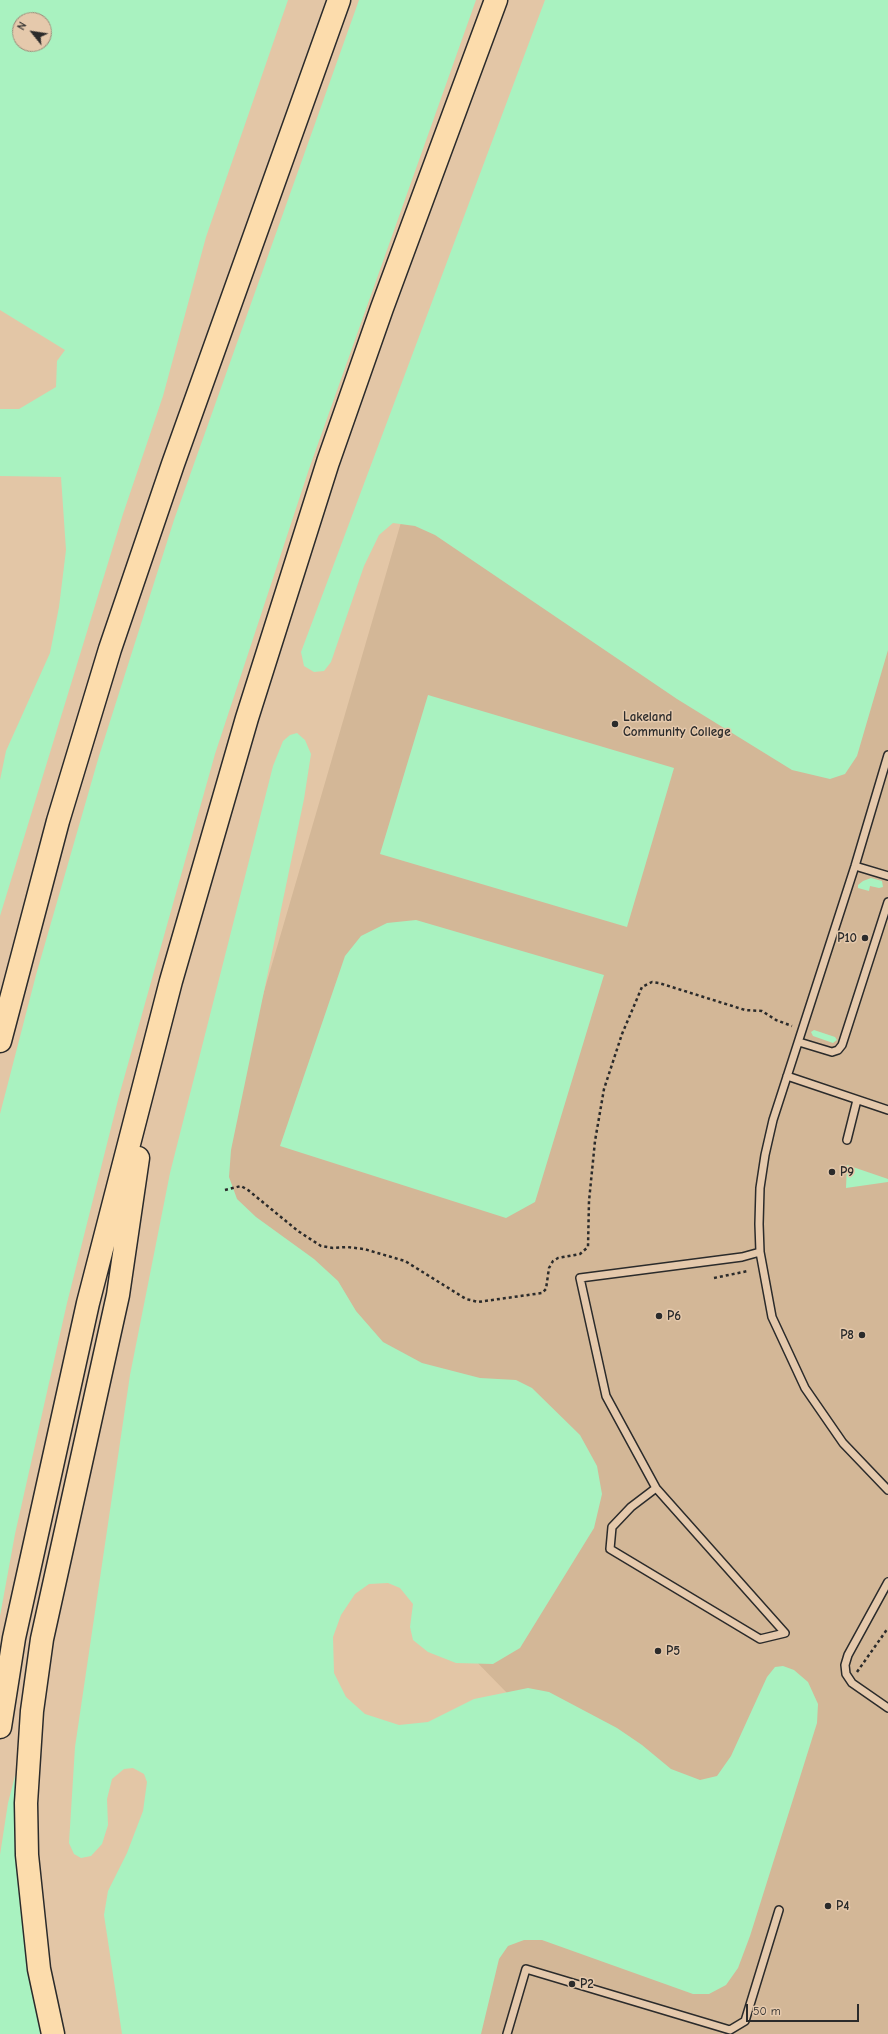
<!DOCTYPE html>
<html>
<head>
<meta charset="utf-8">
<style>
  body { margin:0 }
  #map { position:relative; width:888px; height:2034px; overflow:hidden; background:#e3c6a6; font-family:"Comic Neue",sans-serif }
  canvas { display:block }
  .north { position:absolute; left:12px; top:12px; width:40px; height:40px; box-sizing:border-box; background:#e5c9ac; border:1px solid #9b8a78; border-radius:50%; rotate:300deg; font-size:11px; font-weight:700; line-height:16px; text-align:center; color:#2b2b2b }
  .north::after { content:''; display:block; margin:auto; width:14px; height:18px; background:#2b2b2b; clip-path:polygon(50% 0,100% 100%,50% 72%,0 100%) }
  .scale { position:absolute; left:746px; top:2004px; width:113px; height:18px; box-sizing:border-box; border:2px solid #2b2b2b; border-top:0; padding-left:5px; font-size:12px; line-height:14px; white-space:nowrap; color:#2b2b2b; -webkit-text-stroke:3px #e5c9ac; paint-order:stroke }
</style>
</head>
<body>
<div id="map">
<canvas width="888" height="2034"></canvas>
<div class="north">N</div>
<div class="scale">50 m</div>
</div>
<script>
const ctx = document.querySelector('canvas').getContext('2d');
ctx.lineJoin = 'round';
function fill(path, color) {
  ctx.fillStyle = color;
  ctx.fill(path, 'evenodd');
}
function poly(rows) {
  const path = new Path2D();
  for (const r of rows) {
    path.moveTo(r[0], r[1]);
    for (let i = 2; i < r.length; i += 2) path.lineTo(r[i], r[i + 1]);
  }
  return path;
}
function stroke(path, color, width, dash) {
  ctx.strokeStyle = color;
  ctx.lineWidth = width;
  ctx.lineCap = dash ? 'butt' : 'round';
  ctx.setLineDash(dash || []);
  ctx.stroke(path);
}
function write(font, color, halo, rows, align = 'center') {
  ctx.font = font + ' "Comic Neue",sans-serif';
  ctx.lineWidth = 3;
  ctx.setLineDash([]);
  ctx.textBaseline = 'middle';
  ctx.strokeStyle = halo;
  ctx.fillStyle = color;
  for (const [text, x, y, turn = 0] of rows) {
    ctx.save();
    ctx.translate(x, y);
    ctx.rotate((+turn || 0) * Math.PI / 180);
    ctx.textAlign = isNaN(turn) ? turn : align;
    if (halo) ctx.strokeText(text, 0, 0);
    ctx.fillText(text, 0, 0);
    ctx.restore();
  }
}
fill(poly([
  [888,136,888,2034,479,2034,507,1693,302,1483,197,1221,487,228]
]), '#d3b797');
fill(poly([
  [0,0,288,0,206,237,163,396,123,514,0,916,0,780,6,751,50,653,59,607,66,550,61,477,0,476,0,409,19,409,56,387,57,361,65,350,0,310],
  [20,20,44,20,44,44,20,44],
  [359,0,476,0,309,469,215,754,119,1096,67,1303,15,1534,0,1616,0,1114,36,975,99,756,174,520],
  [545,0,888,0,888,650,857,756,845,774,830,779,792,770,677,699,435,535,415,526,393,523,379,535,364,566,331,662,324,671,314,672,304,666,301,652],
  [428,695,674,768,627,927,380,854],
  [297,733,305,740,311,754,304,799,231,1150,229,1177,237,1199,256,1217,314,1259,338,1281,356,1311,383,1342,422,1363,480,1378,516,1380,532,1388,580,1435,597,1466,602,1494,594,1528,520,1648,493,1664,456,1663,428,1652,413,1640,410,1627,413,1604,400,1588,388,1583,369,1584,355,1594,341,1615,333,1637,334,1673,346,1697,365,1714,399,1725,428,1722,474,1699,528,1688,549,1692,617,1728,642,1745,671,1769,700,1780,717,1776,731,1756,767,1677,775,1667,783,1666,794,1670,808,1682,818,1704,817,1723,750,1936,738,1968,726,1985,709,1994,693,1994,542,1940,524,1940,508,1946,499,1959,481,2034,122,2034,104,1915,108,1891,127,1853,143,1811,147,1782,144,1774,133,1768,124,1769,112,1779,107,1799,108,1825,102,1844,91,1856,81,1858,74,1854,69,1843,75,1747,130,1375,170,1173,273,766,283,741,290,735],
  [871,878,882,881,883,887,879,888,870,886,869,891,858,888,858,885,863,881],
  [416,920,604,975,535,1202,506,1218,280,1146,345,956,361,936,387,923],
  [814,1030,835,1037,837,1040,833,1043,813,1036,811,1032],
  [847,1165,888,1179,888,1182,846,1188],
  [15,1776,21,1777,32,1975,41,2034,0,2034,0,1855,8,1803]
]), '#a9f2c0');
const service = poly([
  [888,755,855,866,773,1120,765,1155,760,1188,759,1224,760,1252,772,1317,805,1388,843,1443,888,1490],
  [855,866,888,876],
  [799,1042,832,1052,838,1050,842,1045,888,902],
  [787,1076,888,1110],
  [847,1140,857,1100],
  [656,1488,631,1507,612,1527,610,1549,760,1639,785,1633,656,1488,606,1396,580,1278,742,1257,760,1252],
  [888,1582,848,1655,845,1665,846,1674,852,1683,888,1708],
  [507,2034,526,1969,730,2030,745,2021,779,1910]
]);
const motorway = poly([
  [0,1041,58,821,110,649,173,464,339,0],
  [0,1727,14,1638,88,1303,171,981,247,718,328,462,382,308,496,0],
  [53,2034,39,1969,27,1855,26,1803,32,1711,42,1639,118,1295,138,1158]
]);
stroke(service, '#2b2b2b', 10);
stroke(motorway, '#2b2b2b', 25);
stroke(poly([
  [225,1190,241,1186,248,1190,298,1231,321,1246,333,1248,347,1247,364,1249,405,1261,466,1299,478,1302,542,1293,546,1289,549,1268,553,1261,558,1258,580,1254,588,1247,589,1201,595,1141,604,1089,622,1034,642,987,652,982,659,983,745,1010,762,1011,776,1020,792,1026],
  [714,1278,748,1271],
  [857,1672,888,1628]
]), '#2b2b2b', 2.5, [3, 3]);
stroke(service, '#e5c9ac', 7);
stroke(motorway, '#fcdcac', 22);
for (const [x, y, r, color] of [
  [615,724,4,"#2b2b2b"],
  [865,938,4,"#2b2b2b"],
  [832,1172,4,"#2b2b2b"],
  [659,1316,4,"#2b2b2b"],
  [862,1335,4,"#2b2b2b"],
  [658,1651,4,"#2b2b2b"],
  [828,1906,4,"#2b2b2b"],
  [572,1984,4,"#2b2b2b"]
]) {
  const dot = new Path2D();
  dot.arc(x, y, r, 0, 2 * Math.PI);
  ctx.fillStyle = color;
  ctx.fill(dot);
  stroke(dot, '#e5c9ac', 1.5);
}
write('bold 13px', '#2b2b2b', '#e5c9ac', [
  ["Lakeland",623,717],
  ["Community College",623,732],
  ["P10",857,938,"right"],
  ["P9",840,1172],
  ["P6",667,1316],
  ["P8",854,1335,"right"],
  ["P5",666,1651],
  ["P4",836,1906],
  ["P2",580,1984]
], 'left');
</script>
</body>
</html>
